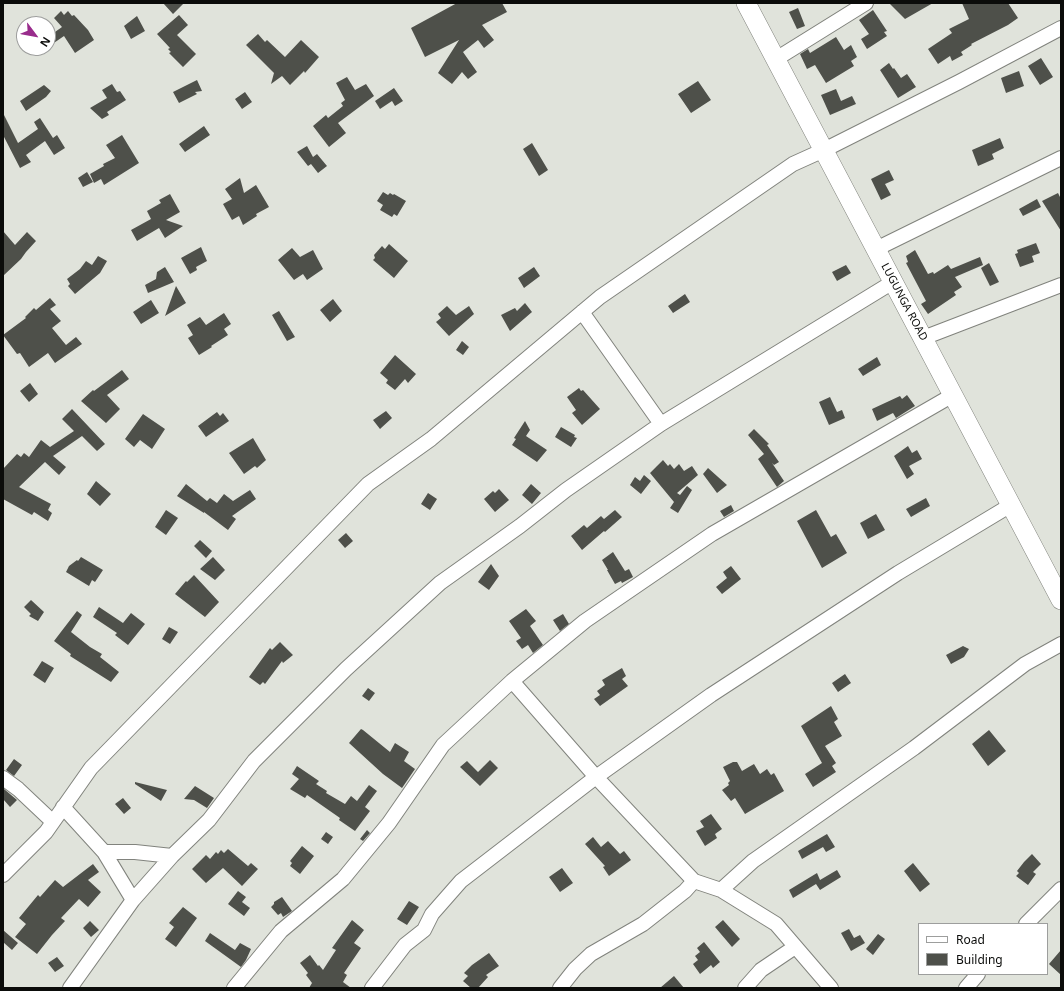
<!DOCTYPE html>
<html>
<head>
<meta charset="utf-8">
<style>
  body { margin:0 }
  #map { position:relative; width:1064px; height:991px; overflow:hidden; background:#e0e3db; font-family:"Noto Sans",sans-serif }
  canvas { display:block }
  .frame { position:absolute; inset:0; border:4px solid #0b0c0a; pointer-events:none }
  .legend { position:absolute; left:918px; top:923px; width:130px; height:52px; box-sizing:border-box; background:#fff; border:1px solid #9d9e9d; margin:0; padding:5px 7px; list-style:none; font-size:12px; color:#0b0c0a }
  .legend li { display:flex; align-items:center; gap:8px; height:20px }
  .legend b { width:20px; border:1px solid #9d9e9d }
  .north { position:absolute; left:16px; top:16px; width:40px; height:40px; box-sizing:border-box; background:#fff; border:1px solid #9d9e9d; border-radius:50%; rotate:122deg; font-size:11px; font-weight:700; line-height:16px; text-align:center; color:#0b0c0a }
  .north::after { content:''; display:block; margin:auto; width:14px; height:18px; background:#992c8c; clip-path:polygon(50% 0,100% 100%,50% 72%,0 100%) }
</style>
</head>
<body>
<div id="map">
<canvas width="1064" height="991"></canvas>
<div class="frame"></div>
<ul class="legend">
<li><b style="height:5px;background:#fff"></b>Road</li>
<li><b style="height:11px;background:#4e504a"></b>Building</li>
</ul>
<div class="north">N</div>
</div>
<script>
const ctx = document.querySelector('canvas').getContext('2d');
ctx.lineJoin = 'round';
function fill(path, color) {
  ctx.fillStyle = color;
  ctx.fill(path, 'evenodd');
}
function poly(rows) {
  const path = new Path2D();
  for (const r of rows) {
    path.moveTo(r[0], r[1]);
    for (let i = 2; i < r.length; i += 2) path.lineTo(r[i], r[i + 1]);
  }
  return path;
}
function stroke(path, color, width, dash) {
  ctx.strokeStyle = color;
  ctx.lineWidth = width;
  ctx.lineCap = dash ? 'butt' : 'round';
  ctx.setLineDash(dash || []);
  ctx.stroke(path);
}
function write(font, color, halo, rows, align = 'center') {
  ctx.font = font + ' "Noto Sans",sans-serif';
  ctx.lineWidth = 4;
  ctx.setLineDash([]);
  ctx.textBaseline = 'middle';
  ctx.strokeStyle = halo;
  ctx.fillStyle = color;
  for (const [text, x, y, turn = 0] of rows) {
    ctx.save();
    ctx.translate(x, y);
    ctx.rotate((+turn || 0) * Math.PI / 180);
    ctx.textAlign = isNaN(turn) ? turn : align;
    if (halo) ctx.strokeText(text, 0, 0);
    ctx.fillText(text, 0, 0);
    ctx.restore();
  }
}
fill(poly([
  [163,3,184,3,173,14],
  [457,3,502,3,507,12,482,25,494,40,484,48,478,40,463,52,477,72,468,79,462,72,452,84,438,73,459,40,425,57,411,28],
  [889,3,933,3,905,19],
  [962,3,1008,3,1018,18,1008,25,971,44,972,45,961,52,963,55,952,61,950,56,938,64,928,49,952,33,949,29,969,19],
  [798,8,805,26,797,29,789,12],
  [873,10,887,31,884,32,887,36,867,49,861,39,869,34,859,20],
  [61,11,64,15,68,11,72,16,74,15,88,30,94,40,75,53,64,36,48,47,48,37,62,27,54,18],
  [179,15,188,25,177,35,196,54,183,67,169,53,171,52,168,49,170,48,157,34],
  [137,16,145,31,131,39,124,26],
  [258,34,265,42,267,40,285,57,301,40,319,57,305,73,304,71,290,85,282,76,271,84,274,73,246,45],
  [836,37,844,50,851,45,857,57,851,61,854,66,826,83,815,65,807,69,800,54,808,49,810,53],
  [1041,58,1053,77,1040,85,1028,66],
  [889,63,893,69,894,68,901,78,907,74,916,87,898,98,880,70],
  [1019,71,1024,86,1006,93,1001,78],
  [347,77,355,90,366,84,374,96,338,123,346,133,329,147,313,126,326,115,328,118,343,106,341,103,345,100,336,83],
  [197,80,202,91,195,92,197,94,179,103,173,92],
  [698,81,711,100,691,113,678,94],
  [112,84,117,92,120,91,126,100,107,112,109,115,102,119,90,108,107,98,102,90],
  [44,85,51,91,46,97,26,111,20,101],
  [394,88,403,101,395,106,392,101,380,109,375,101],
  [836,89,841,101,852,96,856,104,830,115,821,95],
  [245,92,252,102,242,109,235,99],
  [3,113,18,143,38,129,34,122,40,118,53,138,57,135,65,148,54,155,45,141,26,155,31,162,20,168,3,135],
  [204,126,210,135,185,152,179,144],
  [122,135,139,163,104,185,101,179,94,183,90,174,104,166,103,164,115,158,106,145],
  [1000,138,1004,148,992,154,994,159,978,166,972,150],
  [532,143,548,170,539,176,523,149],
  [307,146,313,157,317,154,327,166,318,173,311,164,308,166,297,152],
  [889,170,894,180,885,184,891,195,881,200,871,179],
  [87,172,93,182,83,187,78,178],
  [240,178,244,193,256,185,269,207,256,214,257,216,243,225,239,216,232,220,223,204,232,199,225,189],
  [383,192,388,195,390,193,393,195,394,194,406,201,397,216,394,214,392,217,380,210,383,205,377,201],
  [1058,193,1061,199,1061,231,1042,201],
  [170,194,180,212,166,220,183,226,165,238,159,228,137,241,131,230,151,219,147,211,161,203,159,200],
  [1037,199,1041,207,1023,216,1019,209],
  [3,231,15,245,27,232,36,241,26,252,21,259,3,276],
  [1036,243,1040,253,1032,256,1034,262,1020,267,1015,254,1018,253,1017,250],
  [389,244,408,261,394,278,373,260,375,258,374,255,382,246,385,249],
  [201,247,207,261,196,267,197,270,190,274,181,258],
  [292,248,300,257,313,250,323,269,307,280,303,274,294,280,278,260],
  [915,250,928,274,933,272,934,274,948,265,951,269,980,257,983,265,955,277,962,287,954,292,956,295,928,314,921,304,926,301,906,263,908,262,906,256],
  [98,256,107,261,100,273,75,294,68,286,70,284,67,279,80,269,86,261,92,265],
  [989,263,999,282,990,286,981,268],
  [846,265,851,273,837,281,832,272],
  [165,267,174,282,148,293,145,285,156,279,157,272],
  [534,267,540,276,524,288,518,278],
  [176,286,186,303,165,316],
  [685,294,690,302,673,313,668,306],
  [50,298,56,305,50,309,61,321,52,328,66,345,76,337,82,344,55,363,48,353,29,367,20,353,17,354,3,335,26,318,25,317,34,308,36,310],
  [333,299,342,311,330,322,320,310],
  [151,300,159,313,141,324,133,312],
  [525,303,532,312,510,331,501,315,515,308,517,311],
  [447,306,456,315,469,306,474,314,449,336,436,322,441,318,438,314],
  [279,311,295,337,287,341,272,315],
  [224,313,231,324,224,329,228,335,211,346,212,347,199,355,188,338,193,335,187,325,200,317,206,325],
  [462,341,469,347,463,355,456,350],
  [395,355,416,374,408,383,405,379,395,390,386,383,388,380,380,373],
  [877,357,881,365,863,376,858,369],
  [122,370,129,379,107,395,120,409,106,423,81,401,93,390,94,391],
  [30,383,38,394,29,402,20,391],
  [579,388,581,391,583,390,600,409,582,425,572,413,576,410,567,397],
  [907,395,915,406,896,418,893,413,877,421,872,409,900,396,902,399],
  [830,397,837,412,842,410,845,418,829,425,819,402],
  [72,409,105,444,97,451,82,436,53,456,66,467,59,475,45,462,19,487,51,504,48,510,52,513,48,521,34,512,32,515,3,499,3,469,17,454,21,457,24,453,29,457,41,440,50,447,74,431,62,419],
  [386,411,392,418,380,429,373,420],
  [217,412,220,416,223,413,229,421,206,437,198,426],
  [143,414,165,429,152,449,140,440,134,447,125,439],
  [525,421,530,430,526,436,547,450,537,462,512,445,516,439,514,438],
  [561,427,575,435,574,437,577,438,571,447,555,437],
  [754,429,769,444,767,445,779,462,774,465,772,463,784,481,777,487,758,459,764,454,748,435],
  [253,438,266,460,257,468,255,466,244,474,229,453],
  [908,446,912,453,917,450,922,459,909,466,914,474,907,479,894,456],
  [663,460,668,466,670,464,674,469,679,464,684,471,692,466,698,475,677,493,680,495,687,486,692,490,678,513,670,508,674,502,650,473],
  [708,468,727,485,717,493,703,474],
  [644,475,651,481,641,494,630,485,635,477,640,481],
  [96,481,111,494,100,506,87,494],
  [186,484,207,501,210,498,217,503,224,494,233,501,250,490,256,499,232,516,236,519,228,530,204,512,204,513,177,496],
  [531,484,541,493,532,504,522,495],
  [499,489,509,500,495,512,484,499,493,491,495,493],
  [428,493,437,499,430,510,421,504],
  [926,498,930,506,911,517,906,509],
  [731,505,734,511,724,517,720,511],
  [166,510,178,518,166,535,155,527],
  [615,510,622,517,605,532,604,531,582,550,571,536,584,525,587,528,601,516,604,519],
  [816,510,831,537,836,534,847,553,822,568,797,521],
  [876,514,885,530,868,539,860,523],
  [346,533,353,541,345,548,338,540],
  [200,540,212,551,206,558,194,546],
  [613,552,625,571,629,569,633,577,622,583,621,581,615,584,607,570,608,570,602,560],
  [81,557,103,570,95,582,92,580,89,586,66,572,69,566,77,560,78,561],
  [213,557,225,570,215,580,200,569],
  [491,564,499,576,489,590,478,582],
  [731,566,741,579,722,594,716,587,727,578,723,572],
  [194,575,219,602,205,617,175,594,186,581,187,582],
  [31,600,44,612,38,621,29,616,31,614,24,607],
  [99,607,123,623,131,613,145,624,128,645,115,635,117,633,93,617],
  [526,609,536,621,530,626,543,645,533,653,528,645,522,649,516,641,521,638,509,621],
  [77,611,82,615,71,632,90,647,102,654,100,657,119,672,111,682,70,656,71,654,54,641],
  [563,614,569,624,560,631,553,620],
  [169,627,178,632,170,644,162,639],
  [280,642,293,655,283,663,282,661,265,684,263,682,260,685,249,677,270,648,272,650],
  [963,646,969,649,964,657,951,664,946,655],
  [42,661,54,668,45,683,33,675],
  [622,668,626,676,622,679,628,686,600,706,594,699,600,695,597,691,605,685,602,680],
  [845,674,851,683,838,692,832,683],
  [368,688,375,693,369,701,362,696],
  [831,706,838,719,834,722,842,736,825,746,836,763,832,766,836,772,813,787,805,774,822,763,801,726],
  [361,729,363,730,390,752,395,743,409,752,404,761,415,769,402,788,383,774,349,743],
  [989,730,1006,751,988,766,972,744],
  [14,759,22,765,14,776,6,770],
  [490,760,498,768,480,786,460,767,467,761,478,772],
  [733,762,737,762,742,771,754,764,760,774,767,769,771,775,774,773,784,791,745,814,735,798,731,801,722,790,729,785,728,783,730,781,723,767],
  [297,766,319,781,316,784,327,791,326,793,345,804,351,796,357,801,369,785,377,791,365,807,370,811,355,831,339,820,340,818,307,795,305,798,290,789,299,779,292,774],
  [135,782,167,790,161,801,135,784],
  [195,786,214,798,207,808,194,800,184,799],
  [4,789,17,800,10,807,3,799],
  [123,798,131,808,124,814,115,804],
  [711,814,722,829,715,834,717,838,705,846,696,831,704,827,700,821],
  [367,830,370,833,363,841,360,839],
  [326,832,333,837,328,844,321,839],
  [827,834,835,847,826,852,823,847,802,859,798,851],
  [593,837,601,847,608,841,620,854,624,851,631,860,609,876,603,867,605,866,585,844],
  [302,846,314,856,300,874,290,866,292,863,290,861],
  [228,849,248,866,251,863,258,869,242,886,223,868,206,883,192,869,206,855,210,859,216,852,218,854,221,850,224,853],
  [1032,854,1041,864,1033,872,1036,874,1028,885,1016,876,1019,873,1017,871,1024,862],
  [913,863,930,884,920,892,904,871],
  [93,864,99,872,88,880,101,892,88,907,79,899,61,918,65,921,52,935,37,954,15,937,26,924,19,918,38,895,40,897,55,880,63,887],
  [562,868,573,883,560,892,549,877],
  [837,870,841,877,820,890,816,884,793,898,789,890,817,873,820,880],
  [238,891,246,897,242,902,250,908,244,916,228,904],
  [282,897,292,911,283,917,281,913,278,915,271,907,274,904,274,902],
  [409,901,419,907,407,925,397,919],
  [183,907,197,918,176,947,165,939,174,927,169,923],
  [352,920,364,930,354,943,361,948,344,973,347,975,343,982,351,988,309,988,312,983,306,975,308,973,300,963,310,955,318,966,319,965,323,970,336,950,332,948],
  [723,920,740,939,732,947,715,927],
  [90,921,99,930,91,937,83,928],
  [849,929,854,938,860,935,865,943,851,951,841,933],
  [3,930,18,943,12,950,3,942],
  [210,933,235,950,240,943,251,949,246,960,241,967,205,941],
  [878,934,885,939,873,955,866,949],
  [704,942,720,962,713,968,711,965,700,974,693,964,698,960,695,956,700,952,697,948],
  [1061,950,1061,975,1049,964],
  [489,953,499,966,486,975,488,977,478,988,471,988,463,981,468,976,464,973,472,965],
  [57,957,64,966,55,972,48,963],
  [674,976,684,988,660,988]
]), '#4e504a');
const street = poly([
  [776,59,866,3],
  [876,249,1061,158],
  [582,312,661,424],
  [923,338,1061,285],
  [512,681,596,777,694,881,721,890,776,924,831,988],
  [3,778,18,789,53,822],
  [63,807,104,852,133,900],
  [104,852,135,852,172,856],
  [3,875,46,832,91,768,368,484,431,439,600,297,793,164,824,150,959,82,1061,28],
  [721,890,753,861,914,748,1025,664,1061,644],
  [1026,924,1061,889],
  [70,988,133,900,172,856,209,820,254,761,346,669,440,583,520,526,566,490,661,424,893,282],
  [234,988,281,931,343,879,389,823,443,745,512,681,585,621,712,534,953,395],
  [372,988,405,945,424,930,432,914,461,881,596,777,711,695,898,573,1011,505],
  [560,988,575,969,591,954,643,924,685,891,694,881],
  [745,988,761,970,795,947],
  [966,988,978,974]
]);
const secondary = poly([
  [746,3,1061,600]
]);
stroke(street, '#81837d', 16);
stroke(secondary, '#81837d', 20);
stroke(street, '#fff', 14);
stroke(secondary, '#fff', 19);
write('11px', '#0b0c0a', '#fff', [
  ["LUGUNGA ROAD",904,302,62]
]);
</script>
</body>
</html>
